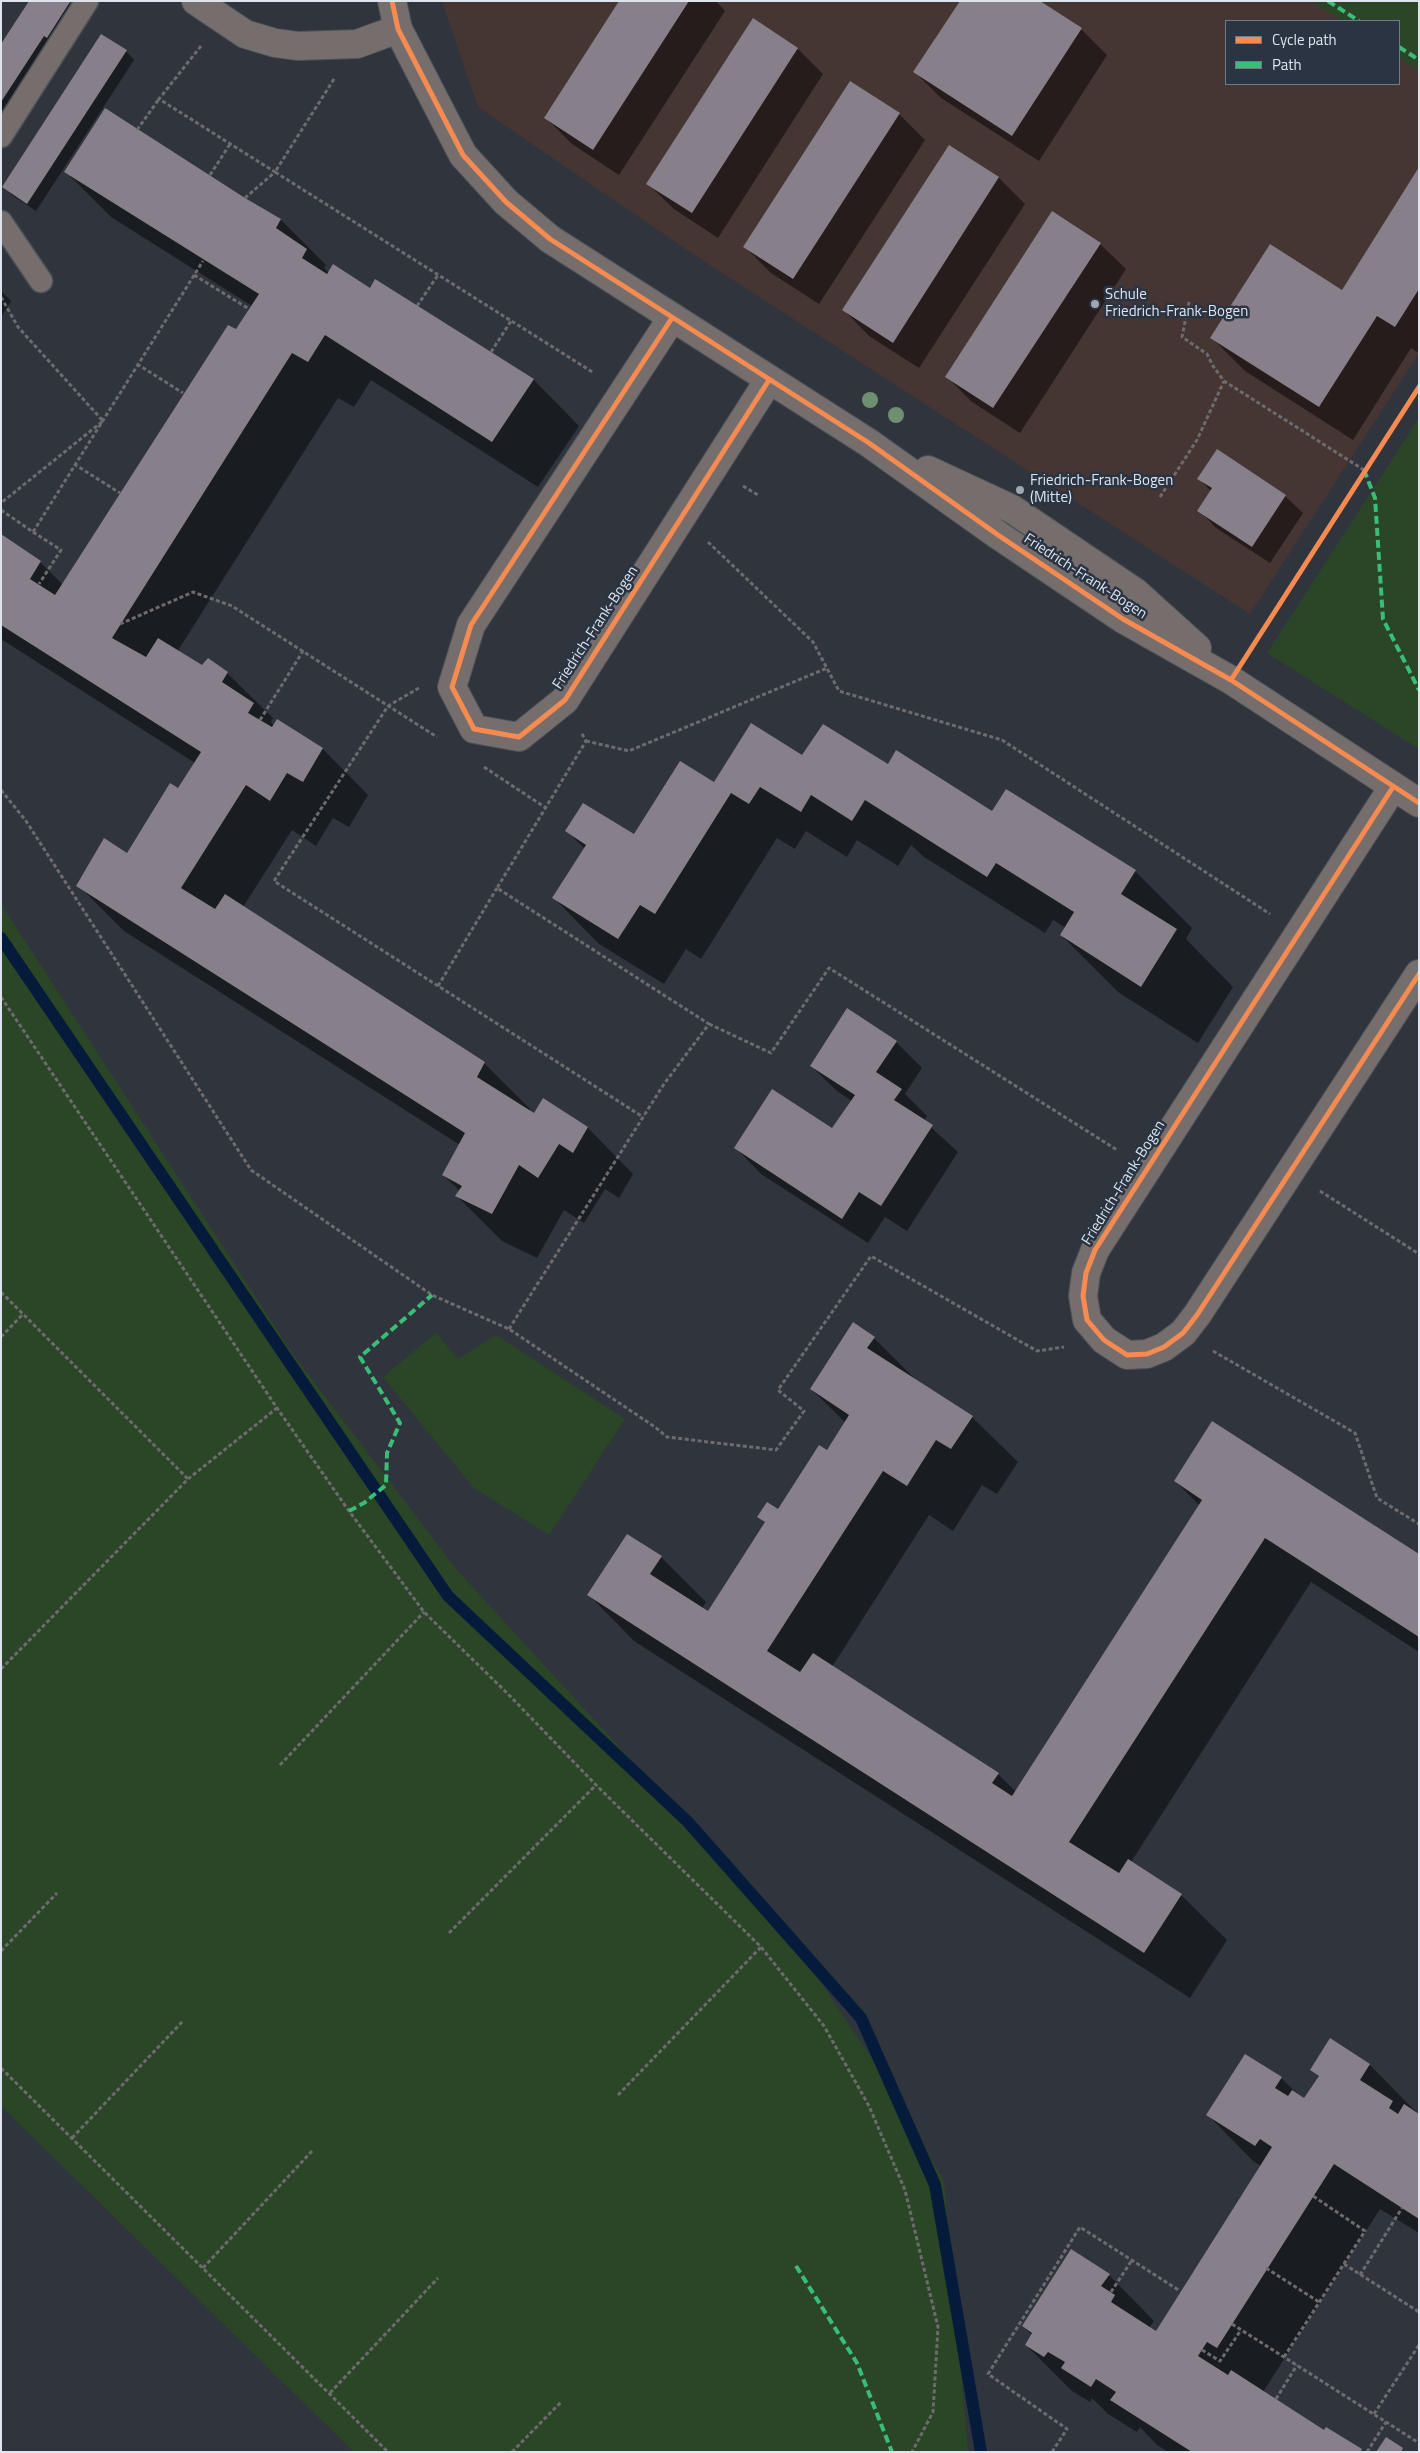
<!DOCTYPE html>
<html>
<head>
<meta charset="utf-8">
<style>
  body { margin:0 }
  #map { position:relative; width:1420px; height:2453px; overflow:hidden; background:#30353d; font-family:"Titillium Web",sans-serif }
  canvas { display:block }
  .frame { position:absolute; inset:0; border:2px solid #dde4ee; pointer-events:none }
  .legend { position:absolute; left:1225px; top:20px; width:175px; height:65px; box-sizing:border-box; background:#2a3443; border:1px solid #727a87; margin:0; padding:6px 9px; list-style:none; font-size:15px; color:#dde4ee }
  .legend li { display:flex; align-items:center; gap:10px; height:25px }
  .legend b { width:25px; border:1px solid #727a87 }
</style>
</head>
<body>
<div id="map">
<canvas width="1420" height="2453"></canvas>
<div class="frame"></div>
<ul class="legend">
<li><b style="height:6px;background:#f68b52"></b>Cycle path</li>
<li><b style="height:6px;background:#3abd76"></b>Path</li>
</ul>
</div>
<script>
const ctx = document.querySelector('canvas').getContext('2d');
ctx.lineJoin = 'round';
function fill(path, color) {
  ctx.fillStyle = color;
  ctx.fill(path, 'evenodd');
}
function poly(rows) {
  const path = new Path2D();
  for (const r of rows) {
    path.moveTo(r[0], r[1]);
    for (let i = 2; i < r.length; i += 2) path.lineTo(r[i], r[i + 1]);
  }
  return path;
}
function stroke(path, color, width, dash) {
  ctx.strokeStyle = color;
  ctx.lineWidth = width;
  ctx.lineCap = dash ? 'butt' : 'round';
  ctx.setLineDash(dash || []);
  ctx.stroke(path);
}
function write(font, color, halo, rows, align = 'center') {
  ctx.font = font + ' "Titillium Web",sans-serif';
  ctx.lineWidth = 5;
  ctx.setLineDash([]);
  ctx.textBaseline = 'middle';
  ctx.strokeStyle = halo;
  ctx.fillStyle = color;
  for (const [text, x, y, turn = 0] of rows) {
    ctx.save();
    ctx.translate(x, y);
    ctx.rotate((+turn || 0) * Math.PI / 180);
    ctx.textAlign = isNaN(turn) ? turn : align;
    if (halo) ctx.strokeText(text, 0, 0);
    ctx.fillText(text, 0, 0);
    ctx.restore();
  }
}
fill(poly([
  [442,1,1311,1,1342,21,1226,21,1226,84,1399,84,1399,58,1419,71,1419,353,1250,614,696,256,478,107]
]), '#463633');
fill(poly([
  [1311,1,1419,1,1419,71,1399,58,1399,21,1342,21],
  [1419,418,1419,749,1267,653],
  [1,904,292,1353,456,1569,784,1927,872,2059,944,2181,968,2452,354,2452,1,2106],
  [436,1333,458,1359,496,1335,625,1419,549,1535,474,1488,383,1377]
]), '#2b4627');
fill(poly([
  [31,1,66,1,78,12,1,124,1,47],
  [621,1,716,1,725,11,619,175,572,144,546,118],
  [1038,1,1081,29,1107,55,1039,161,941,98,915,72],
  [798,49,823,74,718,238,674,209,648,184],
  [126,51,134,60,36,211,12,195,4,187],
  [899,114,925,140,819,304,771,273,745,247],
  [950,147,999,178,1025,204,919,368,869,336,844,310],
  [1419,169,1419,353,1411,348,1353,440,1245,371,1212,338,1342,291],
  [66,172,244,199,281,220,326,265,324,268,329,273,370,289,376,281,534,380,579,426,538,487,371,380,354,407,338,398,177,652,203,667,227,673,273,718,271,722,274,726,277,721,323,749,368,795,349,827,333,818,316,846,292,830,243,907,484,1063,530,1109,529,1111,534,1115,543,1099,588,1128,633,1174,619,1198,605,1189,584,1223,564,1210,537,1258,502,1241,457,1196,460,1191,443,1175,460,1145,124,931,78,885,128,855,179,790,195,763,1,639,1,536,40,562,63,585,252,306,111,217],
  [1100,244,1126,269,1020,433,972,402,947,377],
  [1,291,11,301,1,317],
  [1199,479,1285,496,1303,513,1270,563,1216,528,1199,510,1211,491],
  [803,757,888,766,993,813,1135,871,1192,928,1186,939,1233,987,1198,1043,1118,992,1061,935,1066,928,1053,920,1045,933,924,857,911,845,898,866,857,840,847,857,806,831,795,849,777,838,701,959,686,949,664,984,599,944,554,898,585,849,567,831,634,836,714,784],
  [896,1042,922,1068,905,1094,927,1116,924,1121,958,1152,907,1231,885,1217,868,1243,761,1174,736,1148,833,1130,852,1101,837,1091,811,1066],
  [874,1338,919,1383,972,1417,1018,1462,997,1494,982,1485,953,1531,929,1515,832,1667,998,1774,1016,1792,1200,1506,1175,1481,1419,1556,1419,1652,1311,1582,1131,1862,1181,1895,1227,1940,1190,1998,634,1641,589,1595,661,1557,706,1602,702,1609,708,1613,766,1523,759,1517,778,1510,827,1452,846,1423,811,1389],
  [1331,2040,1370,2065,1419,2115,1419,2233,1380,2209,1263,2392,1325,2432,1362,2452,1168,2452,1157,2445,1140,2427,1137,2432,1108,2414,1092,2398,1090,2402,1072,2391,1026,2345,1032,2335,1023,2326,1109,2275,1154,2321,1149,2328,1156,2332,1261,2166,1253,2161,1208,2115,1281,2078,1304,2100,1319,2077,1312,2070]
]), '#0007');
stroke(poly([
  [1,938,448,1596,688,1822,861,2018,935,2185,981,2452]
]), '#041b3b', 12);
fill(poly([
  [29,1,70,2,47,38,44,36,1,102,1,44],
  [619,1,689,1,593,150,544,118],
  [960,1,1040,1,1082,28,1012,136,913,72],
  [753,18,798,48,692,213,646,184],
  [101,34,127,50,27,204,2,187],
  [850,81,900,113,793,279,743,247],
  [105,108,245,198,281,219,276,228,307,249,302,258,327,274,333,264,370,288,375,279,534,379,492,442,325,335,308,362,292,353,112,638,146,657,158,638,202,665,208,658,228,672,222,682,254,703,248,713,272,727,277,719,323,748,303,782,287,773,270,801,246,785,181,888,215,909,225,894,485,1062,477,1077,534,1113,543,1098,588,1127,573,1153,559,1144,538,1178,519,1165,492,1214,455,1196,462,1186,442,1175,465,1133,76,886,104,838,127,853,170,783,178,788,201,752,1,625,1,534,41,561,30,579,55,595,228,325,236,329,259,294,64,172],
  [949,145,999,177,893,343,842,310],
  [1419,167,1419,289,1395,327,1377,316,1319,407,1210,338,1270,244,1342,290],
  [1052,211,1101,243,993,408,945,377],
  [1217,449,1286,495,1252,547,1197,511,1212,488,1197,479],
  [751,723,802,755,823,724,888,764,896,750,992,811,1006,789,1136,870,1121,894,1177,929,1141,987,1060,935,1074,912,996,863,987,877,865,800,852,821,811,795,801,812,760,787,749,804,731,793,655,914,640,905,618,939,552,898,586,845,565,831,583,803,634,834,680,761,714,782],
  [847,1008,897,1041,876,1072,902,1089,894,1100,933,1125,881,1206,859,1192,842,1219,734,1148,772,1089,832,1128,855,1095,810,1066],
  [853,1322,875,1337,867,1348,973,1416,951,1449,936,1440,907,1486,883,1471,767,1651,800,1672,813,1653,999,1773,992,1783,1012,1796,1202,1500,1174,1481,1212,1421,1419,1554,1419,1637,1265,1538,1069,1842,1119,1873,1128,1859,1182,1894,1144,1953,587,1595,627,1534,662,1556,650,1574,708,1611,765,1522,757,1517,767,1502,778,1509,819,1445,827,1450,849,1415,810,1389],
  [1330,2038,1370,2064,1360,2080,1393,2101,1389,2108,1398,2114,1404,2104,1419,2114,1419,2219,1334,2164,1217,2348,1207,2342,1198,2356,1228,2375,1231,2370,1324,2430,1326,2427,1362,2449,1360,2452,1192,2452,1110,2400,1116,2392,1096,2379,1091,2387,1061,2368,1065,2362,1048,2352,1044,2357,1025,2345,1032,2333,1022,2326,1071,2249,1110,2274,1101,2286,1115,2295,1111,2302,1156,2331,1272,2147,1260,2139,1255,2146,1206,2115,1245,2054,1282,2077,1275,2088,1288,2096,1292,2090,1304,2098,1319,2076,1310,2070],
  [1386,2437,1403,2448,1401,2452,1376,2452]
]), '#877f89');
const lane = poly([
  [1,136,87,1],
  [1,222,41,281]
]);
const street = poly([
  [196,1,245,34,275,43,298,46,357,44,398,29],
  [392,1,398,29,463,155,506,202,550,239,869,443,998,535,1123,619,1231,680,1419,803],
  [672,318,471,625,452,687,474,729,519,737,565,700,769,380],
  [928,470,1012,509,1135,592,1197,648],
  [1393,787,1095,1250,1086,1273,1083,1296,1087,1320,1104,1340,1127,1355,1147,1354,1164,1347,1183,1333,1197,1315,1419,974]
]);
stroke(lane, '#4d5258', 25);
stroke(street, '#4d5258', 30);
stroke(poly([
  [201,46,159,99,275,172,245,198],
  [334,79,275,172,594,373],
  [137,130,159,99],
  [210,175,230,144],
  [194,275,249,309],
  [1,297,18,327,103,421,1,503],
  [1189,302,1182,337,1207,354,1213,366,1224,381,1364,470],
  [417,306,438,275],
  [491,352,511,321],
  [137,364,183,393],
  [74,464,120,493],
  [743,486,758,495],
  [1160,497,1197,440,1224,381],
  [1,510,33,532,203,261],
  [33,532,61,550,39,584],
  [708,542,813,642,839,691,1002,740,1270,914],
  [120,624,193,592,232,606,437,737],
  [419,688,388,706,274,881,643,1117],
  [260,720,303,651],
  [586,741,629,751,827,668],
  [484,767,546,808],
  [1,790,26,821,251,1170,432,1295,509,1329,655,1427,667,1437,776,1450,804,1411,778,1390,871,1256,1037,1351,1064,1347],
  [438,986,497,888],
  [1,997,277,1408,349,1511,424,1612,508,1694,596,1785,761,1947,824,2026,869,2106,905,2190,938,2327,933,2412,912,2452],
  [709,1024,771,1053,829,968,1117,1150],
  [1320,1191,1419,1254],
  [1,1292,188,1479],
  [509,1329,664,1084,709,1024,497,888,586,741,581,732],
  [1,1337,23,1314],
  [1213,1351,1355,1433,1377,1498,1419,1524],
  [1,1669,188,1479,277,1408],
  [280,1765,424,1612],
  [449,1933,596,1785],
  [1,1951,57,1893],
  [1,2068,388,2452],
  [618,2095,761,1947],
  [72,2138,183,2021],
  [1344,2264,1419,2312],
  [203,2268,312,2151],
  [1266,2268,1319,2302],
  [1360,2275,1402,2208],
  [1111,2292,1132,2260],
  [1232,2324,1419,2443],
  [1202,2350,1220,2361,1241,2330],
  [1284,2357,1365,2231,1313,2196],
  [330,2393,438,2278],
  [1276,2399,1297,2365],
  [1374,2414,1419,2345],
  [512,2452,561,2402],
  [1052,2452,1067,2429,988,2374,1080,2227,1180,2291],
  [1367,2452,1386,2422]
]), '#6d6b6e', 3, [4, 2.5]);
stroke(lane, '#756e6d', 22);
stroke(street, '#756e6d', 28);
stroke(poly([
  [1328,1,1359,21],
  [1399,47,1419,60],
  [1364,470,1375,498,1383,619,1419,690],
  [349,1511,364,1503,386,1485,387,1453,400,1423,360,1357,432,1295],
  [796,2266,857,2363,892,2452]
]), '#3abd76', 4, [8, 4]);
stroke(poly([
  [392,1,398,29,463,155,506,202,550,239,869,443,998,535,1123,619,1231,680,1419,803],
  [672,318,471,625,452,687,474,729,519,737,565,700,769,380],
  [1231,680,1419,387],
  [1393,787,1095,1250,1086,1273,1083,1296,1087,1320,1104,1340,1127,1355,1147,1354,1164,1347,1183,1333,1197,1315,1419,974]
]), '#f68b52', 5);
ctx.fillStyle = '#6f9070';
for (const [x, y] of [
  [870,400],
  [896,415]
]) {
  ctx.beginPath();
  ctx.arc(x, y, 8, 0, 2 * Math.PI);
  ctx.fill();
}
for (const [x, y, r, color] of [
  [1095,304,5,"#a0a7b0"],
  [1020,490,5,"#a0a7b0"]
]) {
  const dot = new Path2D();
  dot.arc(x, y, r, 0, 2 * Math.PI);
  ctx.fillStyle = color;
  ctx.fill(dot);
  stroke(dot, '#2a3443', 2);
}
write('15px', '#dde4ee', '#2a3443', [
  ["Schule",1105,295],
  ["Friedrich-Frank-Bogen",1105,312],
  ["Friedrich-Frank-Bogen",1030,481],
  ["(Mitte)",1030,498]
], 'left');
write('15px', '#dde4ee', '#2a3443', [
  ["Friedrich-Frank-Bogen",1085,577,33],
  ["Friedrich-Frank-Bogen",596,628,-57],
  ["Friedrich-Frank-Bogen",1124,1183,-58]
]);
</script>
</body>
</html>
